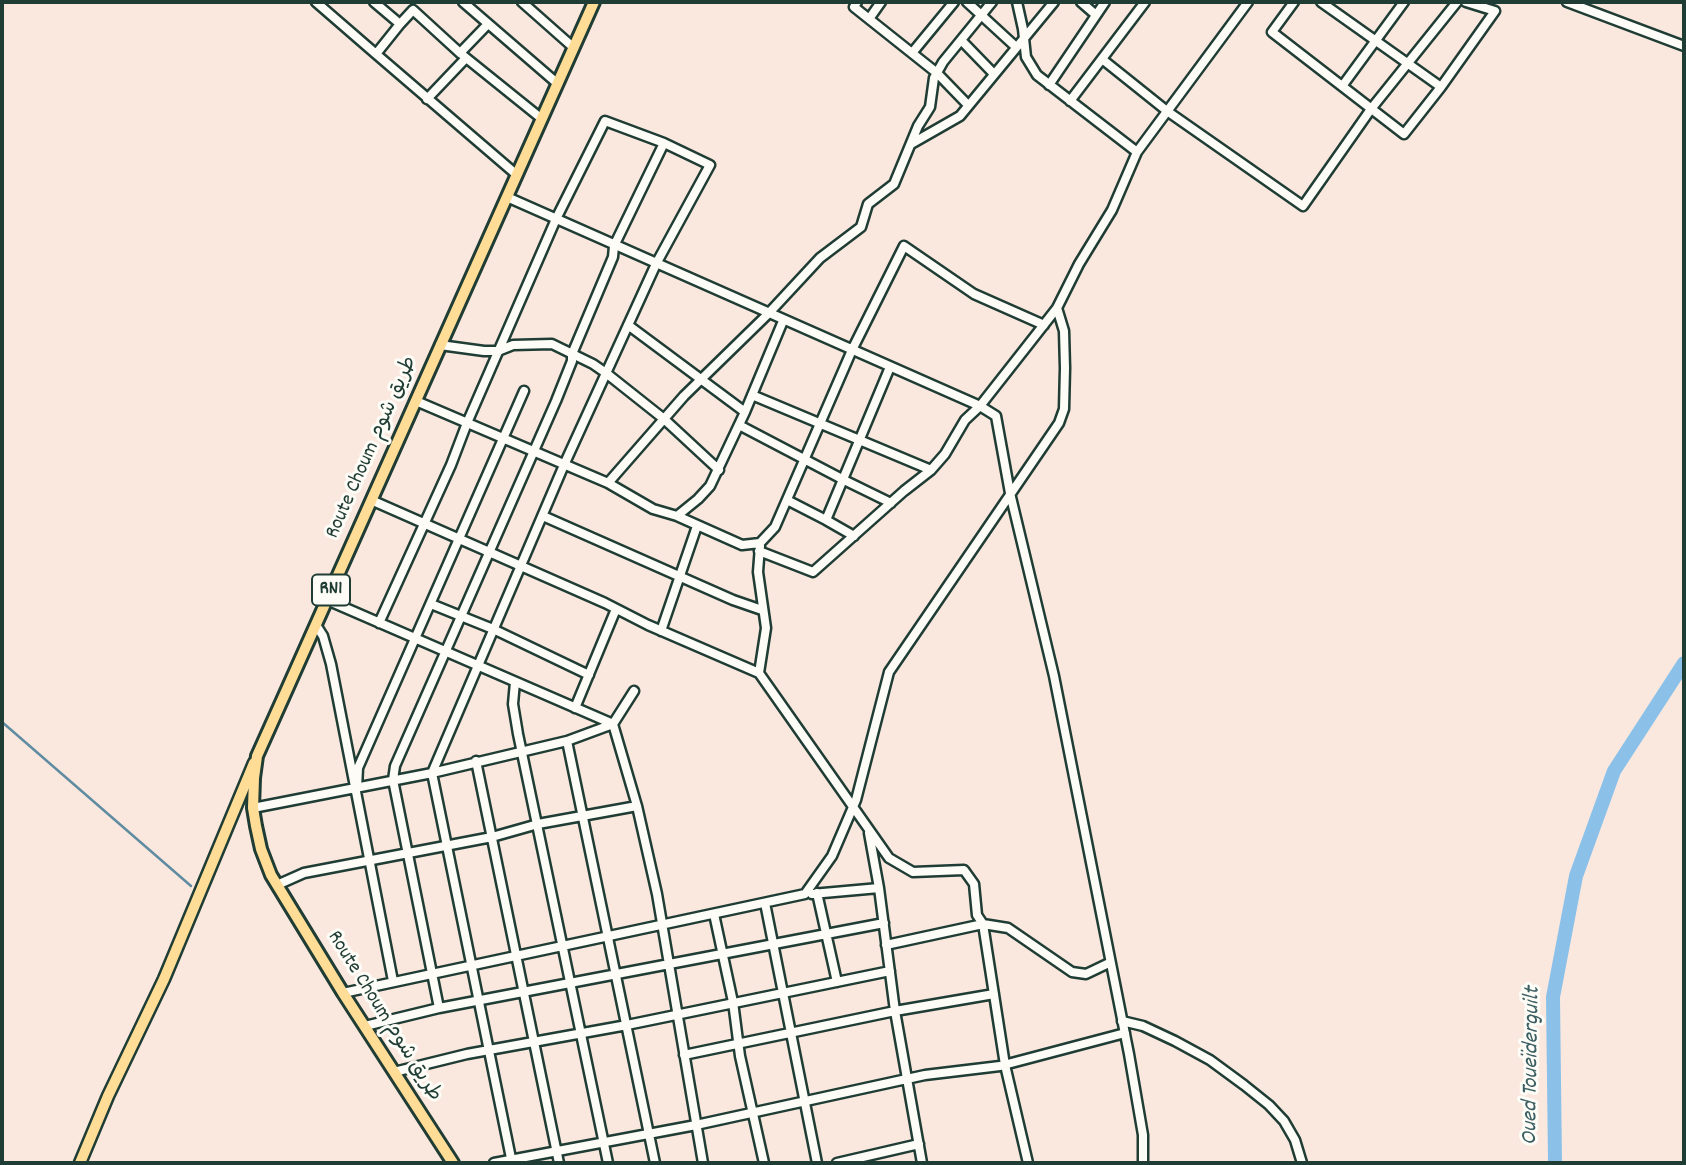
<!DOCTYPE html>
<html>
<head>
<meta charset="utf-8">
<style>
  body { margin:0 }
  #map { position:relative; width:1686px; height:1165px; overflow:hidden; background:#fae8df; font-family:Dekko,sans-serif }
  canvas { display:block }
  .frame { position:absolute; inset:0; border:4px solid #1f3d34; pointer-events:none }
</style>
</head>
<body>
<div id="map">
<canvas width="1686" height="1165"></canvas>
<div class="frame"></div>
</div>
<script>
const ctx = document.querySelector('canvas').getContext('2d');
ctx.lineJoin = 'round';
function poly(rows) {
  const path = new Path2D();
  for (const r of rows) {
    path.moveTo(r[0], r[1]);
    for (let i = 2; i < r.length; i += 2) path.lineTo(r[i], r[i + 1]);
  }
  return path;
}
function stroke(path, color, width, dash) {
  ctx.strokeStyle = color;
  ctx.lineWidth = width;
  ctx.lineCap = dash ? 'butt' : 'round';
  ctx.setLineDash(dash || []);
  ctx.stroke(path);
}
function write(font, color, halo, rows, align = 'center') {
  ctx.font = font + ' Dekko,"Playpen Sans Arabic",sans-serif';
  ctx.lineWidth = 6;
  ctx.setLineDash([]);
  ctx.textBaseline = 'middle';
  ctx.strokeStyle = halo;
  ctx.fillStyle = color;
  for (const [text, x, y, turn = 0] of rows) {
    ctx.save();
    ctx.translate(x, y);
    ctx.rotate((+turn || 0) * Math.PI / 180);
    ctx.textAlign = isNaN(turn) ? turn : align;
    if (halo) ctx.strokeText(text, 0, 0);
    ctx.fillText(text, 0, 0);
    ctx.restore();
  }
}
stroke(poly([
  [2,722,191,886]
]), '#608ca1', 2.5);
stroke(poly([
  [1555,1163,1553,997,1576,876,1614,771,1684,663]
]), '#8bc1e9', 14);
const minor = poly([
  [316,2,376,54],
  [374,2,400,24,413,10,460,53,542,119],
  [463,2,558,84],
  [522,2,574,48],
  [857,2,854,7,937,73,968,105],
  [967,2,1016,47],
  [1017,2,1023,29,1026,57,1037,75,1137,152],
  [1081,2,1096,15],
  [1294,2,1272,32,1404,134,1441,87,1495,11,1466,2],
  [1321,2,1441,87],
  [1567,2,1684,46],
  [869,19,881,2],
  [400,24,376,54,517,175],
  [961,40,994,74],
  [460,53,487,25],
  [912,53,954,2],
  [1102,59,1167,111,1303,206,1371,109,1457,2],
  [1049,85,1105,2],
  [1343,85,1404,2],
  [427,99,466,58],
  [1070,101,1145,2],
  [911,144,960,116,1054,2],
  [507,197,980,406,996,416,1010,493,1054,676,1129,1054,1143,1135,1143,1163],
  [628,325,745,412],
  [440,345,484,351,498,351,513,345,552,344,593,364,606,373,664,419,719,470],
  [752,395,931,470],
  [416,401,608,483,653,509,677,516,742,545,760,543,775,527,852,350,904,246,974,294,1044,325],
  [739,425,844,480,891,503],
  [608,483,684,396,768,314,820,258,861,227,868,204,894,184,918,126,930,107,934,78,943,62,992,2],
  [371,500,605,603,648,625,759,673],
  [787,500,826,520],
  [543,516,733,600,762,610],
  [677,516,698,499,710,486,745,412,783,321],
  [854,536,826,520,890,367],
  [760,546,758,572,766,628,759,673,889,858,913,872,964,870,974,884,977,915,983,924,1008,928,1072,972,1086,974,1109,963],
  [759,551,813,572,904,491,931,470,945,454,965,420,980,406,1057,308,1079,264,1112,210,1137,152,1248,2],
  [327,600,613,724,637,806,657,894,703,1163],
  [431,604,493,629,589,675],
  [379,623,451,465,467,423,556,219,605,121,664,143],
  [316,625,323,636,331,664,393,981],
  [661,631,697,526],
  [515,682,513,704,518,734,608,1163],
  [575,708,616,609],
  [567,741,655,1163],
  [476,761,559,1163],
  [357,788,358,768,524,391],
  [253,808,432,773,567,741,613,724,634,691],
  [277,885,304,873,492,837,538,824,637,806],
  [817,893,837,982],
  [812,894,879,888],
  [765,903,817,1163],
  [714,914,733,1002,740,1056,764,1163],
  [886,945,983,924,1005,1065,1028,1163],
  [343,993,805,894,832,856,856,800,889,672,1059,423,1064,409,1065,368,1064,331,1057,308],
  [439,1008,393,780,395,766,556,401,572,361,572,354,613,257,614,246,664,143,710,165,656,264,564,465,432,773,512,1163],
  [1122,1021,1143,1026,1175,1041,1210,1060,1244,1085,1269,1105,1284,1121,1295,1140,1302,1163],
  [365,1026,439,1008,884,923],
  [684,1055,895,1011,879,888,869,833],
  [394,1072,467,1054,627,1025,890,971],
  [494,1163,696,1125,925,1075,1000,1066,1125,1033],
  [837,1163,919,1144],
  [922,1163,895,1011,994,994]
]);
const major = poly([
  [80,1163,108,1096,164,979,254,763]
]);
const highway = poly([
  [453,1163,343,993,271,875,261,849,256,826,253,808,254,778,257,756,288,687,594,2]
]);
stroke(minor, '#1f3d34', 13);
stroke(major, '#1f3d34', 15);
stroke(highway, '#1f3d34', 16);
stroke(minor, '#fdfcf7', 8);
stroke(major, '#ffdd96', 10);
stroke(highway, '#ffdd96', 10);
for (const [x, y, w] of [
  [331,590,38]
]) {
  const box = new Path2D();
  box.roundRect(x - w / 2, y - 15.5, w, 31, 5);
  ctx.fillStyle = '#fdfcf7';
  ctx.fill(box);
  stroke(box, '#1f3d34', 2);
}
write('bold 19px', '#1f3d34', null, [
  ["RN1",331,590]
]);
write('21px', '#1f3d34', '#fdfcf7', [
  ["Route Choum طريق شوم",373,448,-66],
  ["Route Choum طريق شوم",383,1017,58]
]);
write('italic 23px', '#3a5e61', '#fdfcf7', [
  ["Oued Toueïderguilt",1533,1066,-89]
]);
</script>
</body>
</html>
